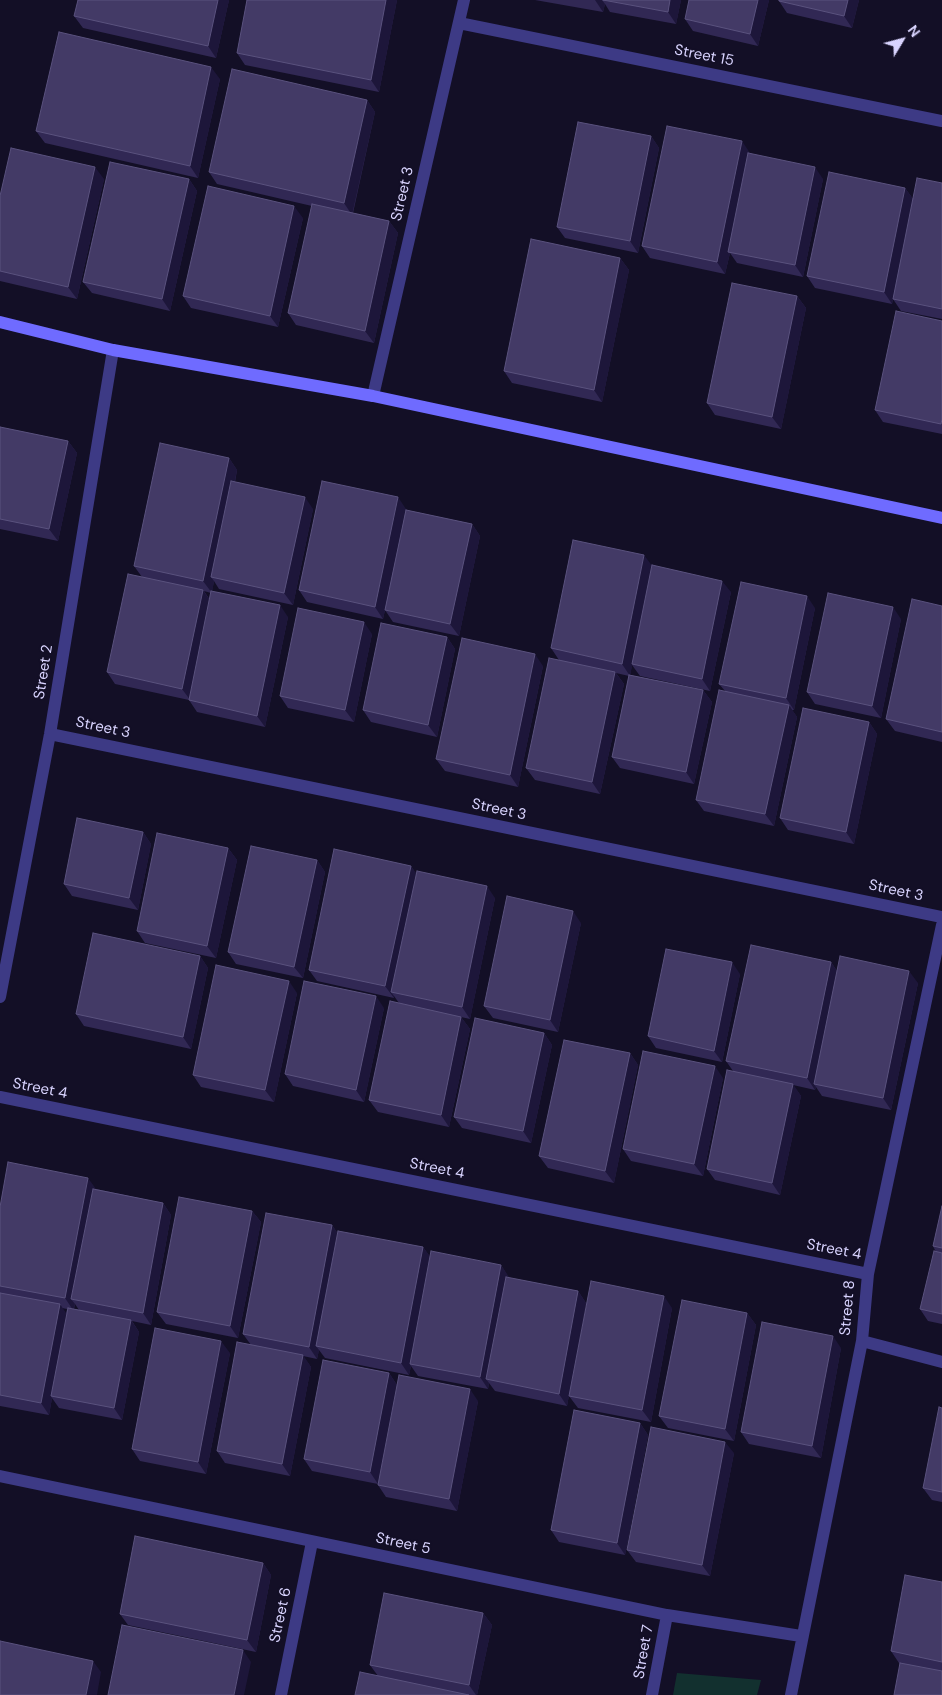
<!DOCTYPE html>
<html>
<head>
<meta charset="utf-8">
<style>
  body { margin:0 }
  #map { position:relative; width:942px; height:1695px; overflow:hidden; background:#130f26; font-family:"DM Sans",sans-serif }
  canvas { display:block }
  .north { position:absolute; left:877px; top:15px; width:50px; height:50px; -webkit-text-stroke:4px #130f26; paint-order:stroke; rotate:53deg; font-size:14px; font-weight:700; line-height:20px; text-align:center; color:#d9d4ff }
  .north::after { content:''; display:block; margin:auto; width:18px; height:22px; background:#d9d4ff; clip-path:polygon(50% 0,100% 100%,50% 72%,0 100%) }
</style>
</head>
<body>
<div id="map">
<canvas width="942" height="1695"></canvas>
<div class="north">N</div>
</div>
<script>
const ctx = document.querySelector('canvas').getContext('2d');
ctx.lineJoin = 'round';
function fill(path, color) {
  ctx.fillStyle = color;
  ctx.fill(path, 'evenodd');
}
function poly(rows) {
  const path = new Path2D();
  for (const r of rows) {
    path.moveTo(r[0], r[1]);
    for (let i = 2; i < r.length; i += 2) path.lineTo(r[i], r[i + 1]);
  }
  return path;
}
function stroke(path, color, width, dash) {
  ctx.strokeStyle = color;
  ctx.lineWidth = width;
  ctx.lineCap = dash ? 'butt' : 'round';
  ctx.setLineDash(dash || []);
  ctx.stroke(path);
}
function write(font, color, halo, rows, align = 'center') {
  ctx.font = font + ' "DM Sans",sans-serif';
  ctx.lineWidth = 4;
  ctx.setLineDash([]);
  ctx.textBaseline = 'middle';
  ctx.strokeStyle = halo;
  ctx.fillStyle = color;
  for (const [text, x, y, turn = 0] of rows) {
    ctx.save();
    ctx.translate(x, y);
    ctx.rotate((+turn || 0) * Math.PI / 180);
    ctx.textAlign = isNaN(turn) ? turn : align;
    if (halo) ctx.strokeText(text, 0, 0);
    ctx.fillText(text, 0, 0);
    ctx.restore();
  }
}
fill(poly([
  [677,1673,761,1680,757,1695,673,1695]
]), '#12302f');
stroke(poly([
  [459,23,942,121],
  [373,396,464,0],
  [50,734,942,917],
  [0,997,50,734,113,350],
  [0,1097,868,1274],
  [862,1341,942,1362],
  [0,1476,667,1615,801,1636],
  [281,1695,312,1542],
  [652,1695,667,1615],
  [791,1695,862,1341,868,1274,942,925]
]), '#3d3a85', 12);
stroke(poly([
  [0,322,113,350,373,396,942,518]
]), '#6f6bff', 12);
fill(poly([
  [229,0,216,58,83,28,74,16],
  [247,0,397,0,379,92,245,65,237,53],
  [535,0,681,0,676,24,610,12,605,4,603,12],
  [769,0,758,46,693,31,685,19],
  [859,0,852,28,787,13,779,1],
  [220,79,198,178,45,143,36,131],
  [367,100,375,112,353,213,389,221,398,233,374,343,296,325,288,313,312,206,217,184,209,172],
  [651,136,659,148,638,253,565,238,557,227],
  [750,153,823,179,803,277,737,263,730,253,725,274,650,258,642,246],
  [104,179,77,299,0,281,0,196],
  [189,179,197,191,170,311,92,293,83,282],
  [942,183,942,319,901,311,893,299,892,304,815,288,807,276,905,188,913,199],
  [303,218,278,327,191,308,183,296],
  [620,258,629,270,602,402,512,383,504,371],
  [797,296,806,308,781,429,715,415,707,403],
  [942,321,942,434,883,422,875,410],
  [0,427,68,441,77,453,58,541,0,529],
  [229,458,237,470,235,482,313,509,293,605,219,589,214,581,212,591,288,617,265,727,197,712,189,700,115,684,107,672,142,577,134,566],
  [204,591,211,593,210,600],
  [406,509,406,510,472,524,480,536,459,636,393,622,385,610,383,619,307,602,299,590],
  [652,567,731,592,710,691,640,676,632,665,630,675,703,690,712,702,694,784,620,768,612,757,629,676,616,673,624,684,600,794,535,780,526,768,559,660,551,648],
  [942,606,942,742,895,731,886,719],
  [815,608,794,710,792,710,797,717,774,826,704,811,696,800,725,691,719,684],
  [901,619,881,718,815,704,807,692],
  [372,634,354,722,288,708,280,696],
  [447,637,455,649,437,737,371,722,363,710],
  [543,666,518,787,445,771,436,759],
  [869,722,877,734,854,844,788,830,780,818],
  [143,832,151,844,138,910,72,896,64,884],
  [228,848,237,860,216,958,145,943,137,931],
  [317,860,325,872,303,978,236,964,228,952],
  [411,866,416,874,495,898,470,1019,461,1017,470,1029,449,1127,378,1112,369,1100,399,1003,394,996,394,998,317,981,309,970],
  [581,923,558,1032,493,1018,484,1006],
  [200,956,208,968,191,1049,84,1026,76,1014],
  [831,962,837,971,918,983,891,1110,822,1096,816,1087,815,1090,793,1085,801,1096,780,1195,715,1180,707,1169,733,1071,726,1061],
  [740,974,722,1062,656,1048,648,1036],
  [297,993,274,1102,201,1087,193,1075],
  [384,1008,364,1102,293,1086,285,1074],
  [544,1033,552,1045,531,1143,462,1128,454,1117],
  [630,1053,638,1065,614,1183,548,1168,539,1156],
  [723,1078,703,1176,631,1161,623,1149],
  [96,1189,163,1203,171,1215,151,1325,132,1321,139,1332,122,1420,59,1408,52,1398,49,1415,0,1406,0,1207],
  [75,1304,79,1310,74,1309],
  [62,1308,67,1309,66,1314],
  [942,1206,942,1324,928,1321,920,1309,936,1252,933,1246],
  [252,1211,261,1222,238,1338,166,1324,157,1312],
  [332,1225,338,1234,423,1247,430,1257,501,1265,509,1278,578,1291,586,1303,567,1406,495,1391,489,1383,488,1389,418,1376,411,1366,409,1375,325,1358,319,1350,317,1359,303,1356,311,1367,290,1476,225,1463,217,1451,251,1345,243,1334],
  [672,1308,651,1422,578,1408,569,1396],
  [747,1313,756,1325,734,1441,668,1428,659,1416],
  [841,1348,821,1458,749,1444,741,1432],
  [230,1353,206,1474,140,1461,132,1449],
  [389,1373,397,1385,378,1484,312,1471,304,1459],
  [478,1401,457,1511,386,1497,378,1485],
  [942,1408,942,1502,932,1500,923,1488],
  [640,1423,648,1435,625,1555,559,1542,551,1530],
  [734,1453,710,1576,636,1562,627,1550],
  [263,1563,271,1575,256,1652,128,1625,120,1614],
  [942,1582,942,1695,899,1663,891,1651],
  [483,1613,492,1625,477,1695,355,1695,378,1676,370,1665]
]), '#312854');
fill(poly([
  [218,0,229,0,216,58,208,46],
  [386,0,397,0,379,92,371,80],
  [595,0,602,0,605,4,603,12],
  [670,0,681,0,676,24,668,12],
  [758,0,769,0,758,46,750,34],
  [848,0,859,0,852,28,844,16],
  [211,67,220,79,198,178,190,166],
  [367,100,375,112,352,215,344,203],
  [651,136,659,148,638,253,630,241],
  [742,141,750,153,728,252,730,253,725,274,717,262],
  [95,167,104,179,77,299,68,287],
  [815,167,823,179,803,277,795,265],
  [189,179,197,191,170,311,162,299],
  [905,188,913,199,892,304,884,292],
  [294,206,303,218,278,327,270,316],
  [389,221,398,233,374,343,365,331],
  [620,258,629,270,602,402,594,390],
  [797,296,806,308,781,429,772,417],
  [68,441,77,453,58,541,49,529],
  [229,458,237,470,215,578,211,577,214,581,212,593,203,581],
  [305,497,313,509,293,605,284,593],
  [398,497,406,509,383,619,375,607],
  [472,524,480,536,459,636,450,624],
  [644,555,653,567,630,676,622,664],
  [722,581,731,592,710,691,702,679],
  [203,590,211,602,191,701,182,689],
  [807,596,815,608,794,710,786,698],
  [280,605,288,617,265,727,257,716],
  [893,607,901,619,881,718,872,706],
  [364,622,372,634,354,722,345,710],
  [447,637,455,649,437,737,428,725],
  [535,654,543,666,518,787,510,775],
  [615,672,624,684,600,794,592,782],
  [703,690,712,702,694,784,686,772],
  [789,705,797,717,774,826,765,814],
  [869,722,877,734,854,844,846,832],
  [143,832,151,844,138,910,129,898],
  [228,848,237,860,216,958,207,946],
  [317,860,325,872,303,978,294,967],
  [411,866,419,877,391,992,394,996,394,998,385,986],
  [487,886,495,898,470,1019,462,1007],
  [573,911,581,923,558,1032,550,1020],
  [200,956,208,968,191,1049,183,1037],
  [732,962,740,974,722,1062,714,1051],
  [831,962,839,974,814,1084,816,1087,815,1090,807,1078],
  [909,971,918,983,891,1110,883,1098],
  [289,981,297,993,274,1102,265,1090],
  [376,996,384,1008,364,1102,356,1090],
  [461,1017,470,1029,449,1127,441,1115],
  [544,1033,552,1045,531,1143,523,1131],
  [630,1053,638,1065,614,1183,605,1171],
  [715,1066,723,1078,703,1176,694,1164],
  [793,1084,801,1096,780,1195,772,1183],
  [88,1178,96,1189,75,1300,71,1299,75,1304,73,1310,65,1298],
  [163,1203,171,1215,151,1325,143,1313],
  [252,1211,261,1222,238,1338,230,1326],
  [332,1225,340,1237,316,1346,319,1350,317,1359,309,1347],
  [423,1247,432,1259,410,1364,411,1366,409,1375,401,1363],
  [501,1265,509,1277,490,1380,486,1379,489,1383,488,1389,480,1377],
  [578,1291,586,1303,567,1406,559,1394],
  [664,1296,672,1308,651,1422,642,1410],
  [60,1304,68,1316,51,1396,52,1398,49,1415,41,1403],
  [747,1313,756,1325,734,1441,725,1429],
  [131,1320,139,1332,122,1420,114,1408],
  [833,1336,841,1348,821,1458,812,1446],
  [221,1341,230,1353,206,1474,198,1462],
  [303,1355,311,1367,290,1476,282,1464],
  [389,1373,397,1385,378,1484,370,1472],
  [470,1389,478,1401,457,1511,449,1499],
  [640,1423,648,1435,625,1555,617,1543],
  [725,1442,734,1453,710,1576,702,1565],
  [263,1563,271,1575,256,1652,247,1640],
  [483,1613,492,1625,477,1695,476,1695,469,1685],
  [243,1650,251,1662,244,1695,234,1695],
  [93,1661,101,1672,97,1695,86,1695]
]), '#1d163a');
const building = poly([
  [78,0,218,0,208,46,74,16,78,0],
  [247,0,386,0,371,80,237,53,247,0],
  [603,0,670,0,668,12,603,0],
  [689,0,758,0,750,34,685,19,689,0],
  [779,0,848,0,844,16,779,1,779,0],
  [59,32,211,67,190,166,36,131,59,32],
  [232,69,367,100,344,203,209,172,232,69],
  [578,122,651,136,630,241,557,227,578,122],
  [667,126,742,141,717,262,642,246,667,126],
  [11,148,95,167,68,287,0,271,0,196,11,148],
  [748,153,815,167,795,265,728,252,748,153],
  [110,162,189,179,162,299,83,282,110,162],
  [829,172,905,188,884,292,807,276,829,172],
  [917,178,942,183,942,309,893,299,917,178],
  [208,186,294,206,270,316,183,296,208,186],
  [312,204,389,221,365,331,288,313,312,204],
  [531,239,620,258,594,390,504,371,531,239],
  [732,283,797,296,772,417,707,403,732,283],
  [896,311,942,321,942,419,941,424,875,410,896,311],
  [0,427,68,441,49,529,0,519,0,427],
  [160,443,229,458,203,581,134,566,160,443],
  [231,481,305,497,284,593,211,577,231,481],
  [322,481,398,497,375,607,299,590,322,481],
  [406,510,472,524,450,624,385,610,406,510],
  [573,540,644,555,622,664,551,648,573,540],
  [652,565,722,581,702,679,632,664,652,565],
  [128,574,203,590,182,689,107,672,128,574],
  [741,582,807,596,786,698,719,684,741,582],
  [211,591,280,605,257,716,189,700,211,591],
  [828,593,893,607,872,706,807,692,828,593],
  [912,599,942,606,942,732,886,719,912,599],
  [298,608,364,622,345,710,280,696,298,608],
  [381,623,447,637,428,725,363,710,381,623],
  [462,638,535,654,510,775,436,759,462,638],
  [549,658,615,672,592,782,526,768,549,658],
  [629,675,703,690,686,772,612,757,629,675],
  [719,690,789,705,765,814,696,800,719,690],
  [803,708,869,722,846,832,780,818,803,708],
  [77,818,143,832,129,898,64,884,77,818],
  [157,833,228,848,207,946,137,931,157,833],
  [251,846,317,860,294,967,228,952,251,846],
  [334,849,411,866,385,986,309,970,334,849],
  [417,871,487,886,462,1007,391,992,417,871],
  [507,896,573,911,550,1020,484,1006,507,896],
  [93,933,200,956,183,1037,76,1014,93,933],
  [751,945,831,962,807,1078,726,1061,751,945],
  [666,949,732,962,714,1051,648,1036,666,949],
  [840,956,909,971,883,1098,814,1084,840,956],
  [216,965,289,981,265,1090,193,1075,216,965],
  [304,981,376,996,356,1090,285,1074,304,981],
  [390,1001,461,1017,441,1115,369,1100,390,1001],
  [475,1018,544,1033,523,1131,454,1117,475,1018],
  [564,1040,630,1053,605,1171,539,1156,564,1040],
  [643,1051,715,1066,694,1164,623,1149,643,1051],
  [727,1070,793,1084,772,1183,707,1169,727,1070],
  [8,1162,88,1178,65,1298,0,1286,0,1207,8,1162],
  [93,1189,163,1203,143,1313,71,1299,93,1189],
  [179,1197,252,1211,230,1326,157,1312,179,1197],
  [942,1206,942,1248,933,1246,942,1206],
  [266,1213,332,1225,309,1347,243,1334,266,1213],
  [338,1231,423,1247,401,1363,316,1346,338,1231],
  [431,1251,501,1265,480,1377,410,1364,431,1251],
  [934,1251,942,1253,942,1314,920,1309,934,1251],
  [506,1277,578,1291,559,1394,486,1379,506,1277],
  [591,1281,664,1296,642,1410,569,1396,591,1281],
  [0,1293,60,1304,41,1403,0,1395,0,1293],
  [682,1300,747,1313,725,1429,659,1416,682,1300],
  [68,1308,131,1320,114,1408,51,1396,68,1308],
  [762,1322,833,1336,812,1446,741,1432,762,1322],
  [155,1328,221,1341,198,1462,132,1449,155,1328],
  [237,1342,303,1355,282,1464,217,1451,237,1342],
  [323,1360,389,1373,370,1472,304,1459,323,1360],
  [399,1375,470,1389,449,1499,378,1485,399,1375],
  [939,1407,942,1408,942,1492,923,1488,939,1407],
  [574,1410,640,1423,617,1543,551,1530,574,1410],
  [651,1427,725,1442,702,1565,627,1550,651,1427],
  [135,1536,263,1563,247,1640,120,1614,135,1536],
  [905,1575,942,1582,942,1662,891,1651,905,1575],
  [384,1593,483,1613,469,1685,370,1665,384,1593],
  [122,1625,243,1650,234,1695,108,1695,122,1625],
  [0,1641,93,1661,86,1695,0,1695,0,1641],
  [900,1663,942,1671,942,1695,894,1695,900,1663],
  [360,1672,469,1695,355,1695,360,1672]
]);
fill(building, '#433a66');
stroke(building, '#5a527e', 1);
write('15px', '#d9d4ff', '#130f26', [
  ["Street 15",704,56,11],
  ["Street 3",403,194,-77],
  ["Street 2",44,672,-81],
  ["Street 3",103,728,12],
  ["Street 3",499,810,12],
  ["Street 3",896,891,12],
  ["Street 4",40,1089,11],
  ["Street 4",437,1169,11],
  ["Street 4",834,1250,11],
  ["Street 8",848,1308,-85],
  ["Street 5",403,1544,12],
  ["Street 6",281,1615,-78],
  ["Street 7",644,1652,-80]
]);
</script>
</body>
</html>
